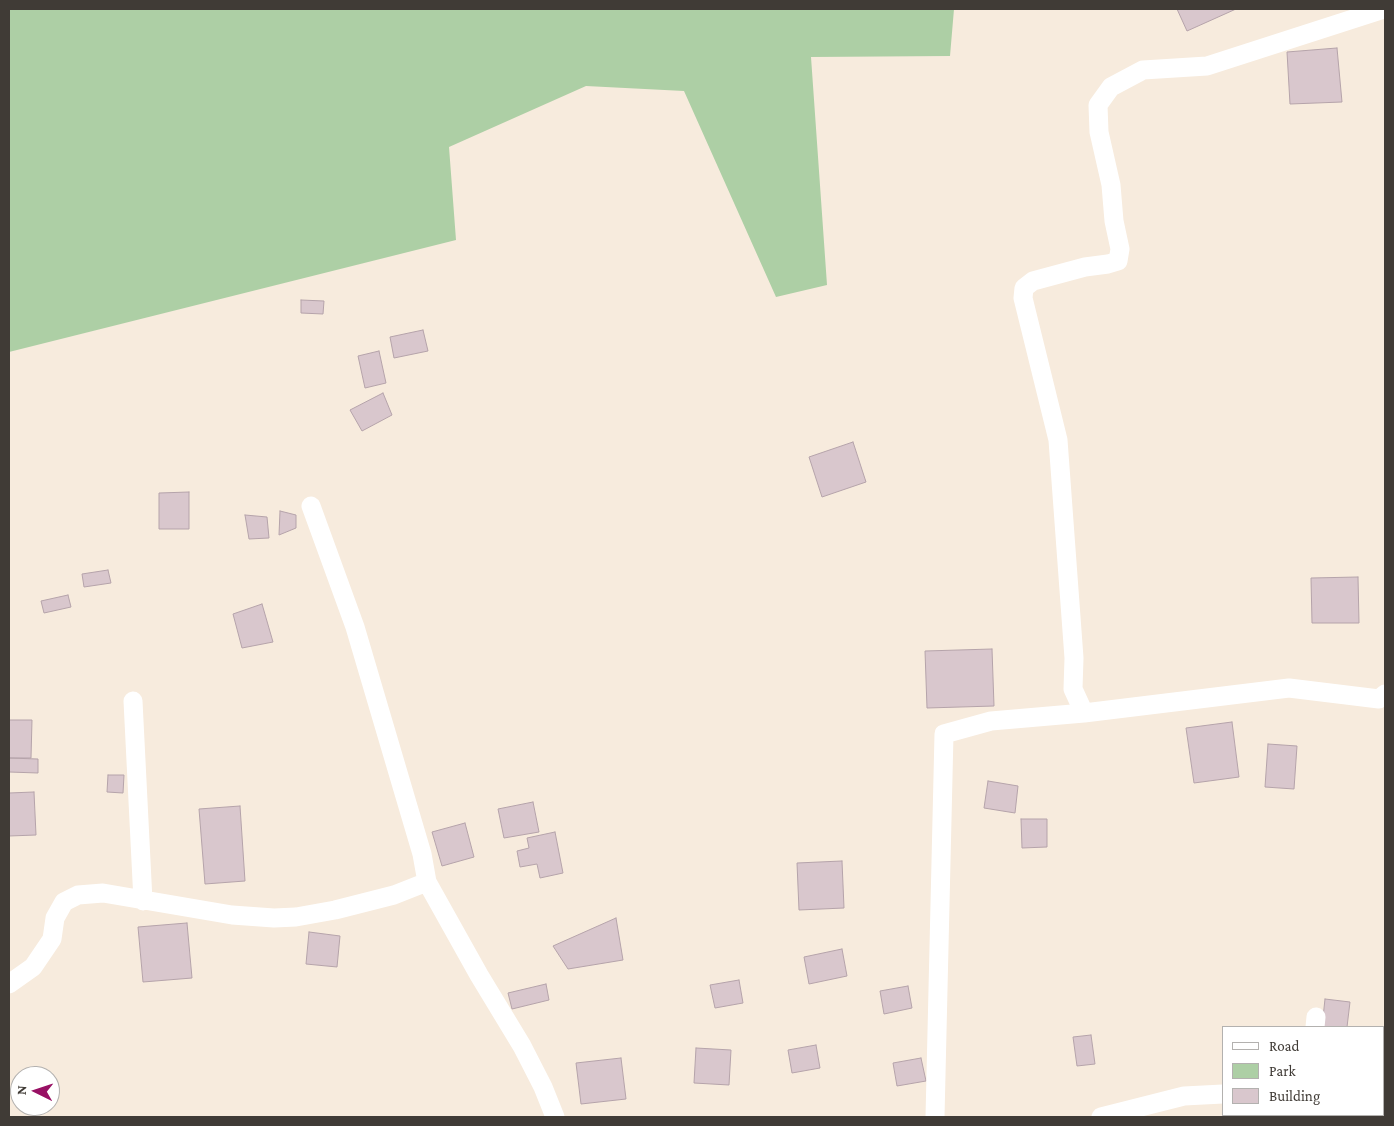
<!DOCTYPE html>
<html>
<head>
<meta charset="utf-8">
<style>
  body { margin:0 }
  #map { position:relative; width:1394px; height:1126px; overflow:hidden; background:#f7ebdd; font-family:"Crimson Pro",serif }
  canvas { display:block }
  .frame { position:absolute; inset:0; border:10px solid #403b36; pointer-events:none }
  .legend { position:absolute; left:1222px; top:1026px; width:162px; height:90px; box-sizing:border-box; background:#fff; border:1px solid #b3b1af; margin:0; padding:6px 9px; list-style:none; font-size:15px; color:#403b36 }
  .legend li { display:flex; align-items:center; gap:10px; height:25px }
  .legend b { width:25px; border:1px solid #b3b1af }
  .north { position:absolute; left:10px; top:1066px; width:50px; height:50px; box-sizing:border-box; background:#fff; border:1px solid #b3b1af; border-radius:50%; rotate:274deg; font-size:14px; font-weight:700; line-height:20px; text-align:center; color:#403b36 }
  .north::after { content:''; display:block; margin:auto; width:18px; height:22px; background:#981064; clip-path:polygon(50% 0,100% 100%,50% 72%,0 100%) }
</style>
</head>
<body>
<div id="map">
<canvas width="1394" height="1126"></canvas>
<div class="frame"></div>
<ul class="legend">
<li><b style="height:6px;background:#fff"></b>Road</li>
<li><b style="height:14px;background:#adcfa5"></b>Park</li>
<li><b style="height:14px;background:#d9c7cd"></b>Building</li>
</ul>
<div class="north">N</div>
</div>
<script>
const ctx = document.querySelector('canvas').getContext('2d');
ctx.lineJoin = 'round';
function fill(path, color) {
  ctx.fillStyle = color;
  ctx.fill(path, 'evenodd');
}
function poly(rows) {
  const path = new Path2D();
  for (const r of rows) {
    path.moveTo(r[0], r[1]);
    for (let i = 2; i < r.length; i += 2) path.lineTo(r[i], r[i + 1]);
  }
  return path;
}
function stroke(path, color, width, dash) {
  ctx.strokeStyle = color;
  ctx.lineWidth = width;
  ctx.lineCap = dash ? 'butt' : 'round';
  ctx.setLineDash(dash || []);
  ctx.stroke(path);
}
fill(poly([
  [9,9,954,9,950,56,811,57,827,285,776,297,684,91,586,86,449,147,456,240,9,352]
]), '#adcfa5');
const building = poly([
  [1177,9,1236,9,1187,31,1177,9],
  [1337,48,1342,102,1290,104,1287,52,1337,48],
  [301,300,324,301,323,314,301,313,301,300],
  [423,330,428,351,394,358,390,337,423,330],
  [379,351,386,383,365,388,358,356,379,351],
  [383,393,392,415,362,431,350,410,383,393],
  [853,442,866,482,822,497,809,457,853,442],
  [189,492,189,529,159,529,159,493,189,492],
  [280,511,296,515,296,528,279,535,280,511],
  [245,515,267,517,269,538,249,539,245,515],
  [108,570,111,583,84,587,82,574,108,570],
  [1358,577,1359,623,1312,623,1311,578,1358,577],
  [68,595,71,607,44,613,41,601,68,595],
  [262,604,273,642,242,648,233,614,262,604],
  [992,649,994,706,927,708,925,651,992,649],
  [9,720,32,720,31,758,9,758,9,720],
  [1232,722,1239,777,1194,783,1186,728,1232,722],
  [1268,744,1297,746,1294,789,1265,787,1268,744],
  [9,758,38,759,38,773,9,772,9,758],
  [108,775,124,775,123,793,107,792,108,775],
  [988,781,1018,786,1015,813,984,808,988,781],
  [34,792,36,835,9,836,9,793,34,792],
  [533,802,539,832,504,838,498,809,533,802],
  [240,806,245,881,205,884,199,809,240,806],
  [1021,819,1047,819,1047,847,1022,848,1021,819],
  [465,823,474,857,442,866,432,832,465,823],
  [555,832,563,873,540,878,537,864,520,867,517,851,529,848,527,838,555,832],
  [842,861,844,908,799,910,797,863,842,861],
  [616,918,623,960,568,969,553,946,616,918],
  [187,923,192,978,143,982,138,927,187,923],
  [309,932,340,936,337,967,306,964,309,932],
  [842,949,847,976,809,984,804,957,842,949],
  [739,980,743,1003,715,1008,710,985,739,980],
  [546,984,549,1000,512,1009,508,993,546,984],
  [908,986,912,1008,884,1014,880,991,908,986],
  [1325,999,1350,1002,1347,1027,1322,1027,1325,999],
  [1091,1035,1095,1064,1077,1066,1073,1037,1091,1035],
  [816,1045,820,1068,792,1073,788,1050,816,1045],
  [696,1048,731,1050,729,1085,694,1083,696,1048],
  [621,1058,626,1099,581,1104,576,1063,621,1058],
  [921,1058,926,1081,897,1086,893,1063,921,1058]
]);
fill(building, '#d9c7cd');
stroke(building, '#b5a3aa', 1);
stroke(poly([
  [311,506,355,627,422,854,427,882,479,975,522,1046,543,1087,555,1117],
  [133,701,143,901],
  [1084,713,1073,689,1074,658,1058,440,1023,298,1024,288,1033,281,1085,267,1108,264,1118,261,1120,249,1114,221,1111,185,1099,132,1098,105,1111,87,1143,70,1207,66,1384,9],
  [9,984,33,967,52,939,55,918,64,902,78,895,103,893,232,915,274,918,296,917,335,910,394,895,427,882],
  [1315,1027,1316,1017],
  [1383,1078,1385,1076],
  [1383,1096,1385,1101],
  [935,1117,944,734,991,721,1084,713,1289,688,1379,699,1385,694],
  [1101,1117,1184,1096,1223,1094]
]), '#fff', 19);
</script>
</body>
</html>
